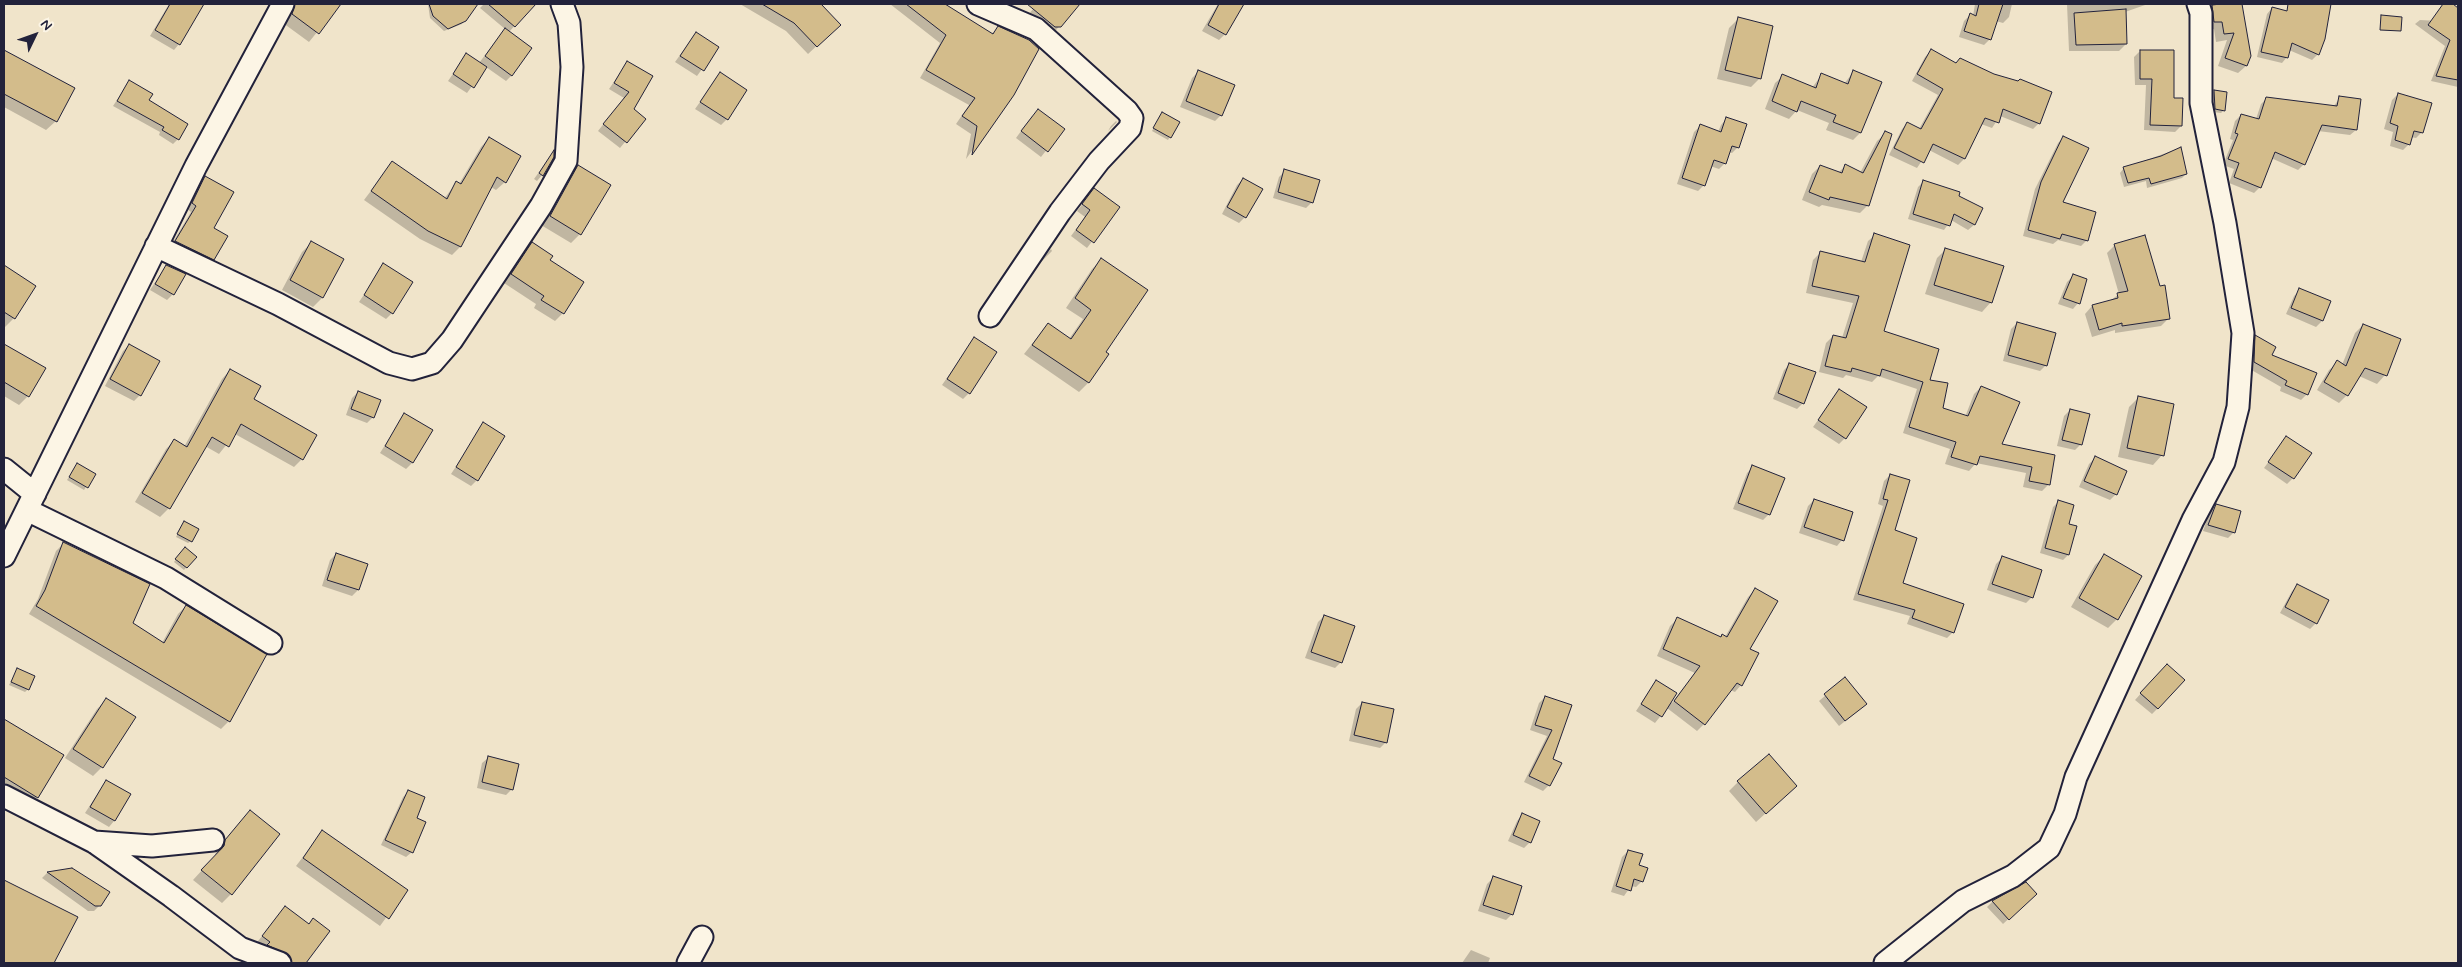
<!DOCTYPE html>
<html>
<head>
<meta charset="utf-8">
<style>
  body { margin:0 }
  #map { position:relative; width:2462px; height:967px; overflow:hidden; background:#f0e4ca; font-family:Mynerve,sans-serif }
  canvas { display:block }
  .frame { position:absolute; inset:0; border:5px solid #22223b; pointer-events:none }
  .north { position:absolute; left:10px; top:10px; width:50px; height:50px; -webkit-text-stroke:4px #fcf5e5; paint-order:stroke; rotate:48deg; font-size:14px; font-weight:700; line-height:20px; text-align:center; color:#22223b }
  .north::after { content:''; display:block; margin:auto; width:18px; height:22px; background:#22223b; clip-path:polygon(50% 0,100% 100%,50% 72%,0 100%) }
</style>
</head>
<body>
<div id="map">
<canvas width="2462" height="967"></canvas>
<div class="frame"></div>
<div class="north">N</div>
</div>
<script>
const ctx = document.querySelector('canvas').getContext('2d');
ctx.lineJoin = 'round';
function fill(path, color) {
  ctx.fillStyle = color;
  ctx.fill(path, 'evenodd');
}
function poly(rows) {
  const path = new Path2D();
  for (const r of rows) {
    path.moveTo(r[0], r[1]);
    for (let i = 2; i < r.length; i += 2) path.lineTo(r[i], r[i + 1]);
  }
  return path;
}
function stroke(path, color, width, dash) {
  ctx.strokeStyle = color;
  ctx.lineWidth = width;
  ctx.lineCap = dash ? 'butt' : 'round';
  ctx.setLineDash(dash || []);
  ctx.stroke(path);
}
fill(poly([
  [169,4,203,4,179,44,174,50,150,36],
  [282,4,340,4,309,42,283,23],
  [428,4,476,4,462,24,444,31,430,18],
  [484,4,534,4,509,32,512,75,506,81,486,67,467,93,448,81,466,55,479,63,505,29,480,8],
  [740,4,819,4,839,25,808,54,786,31],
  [890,4,942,4,991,34,998,28,1012,95,966,159,971,134,956,124,969,105,920,78,940,43],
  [1037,4,1078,4,1051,36,1025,19],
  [1218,4,1242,4,1225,34,1219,40,1202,31],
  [1975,4,2012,4,2009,17,2003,23,1996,21,1990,39,1984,45,1959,37,1964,21,1970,15,1973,16],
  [2067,4,2148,4,2125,12,2126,44,2119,51,2069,51],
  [2216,4,2241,4,2249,56,2246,66,2238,73,2218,66,2227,40,2216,42,2214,29,2206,30,2204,14],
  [2272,8,2298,14,2318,54,2312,60,2289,50,2287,57,2282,63,2257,57,2267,14],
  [1738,19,1760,78,1751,87,1717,79,1729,28],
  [2420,20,2458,22,2458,87,2431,81,2445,46,2415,24],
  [696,33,718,47,697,76,675,62],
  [4,51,73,88,56,121,46,130,4,107],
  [1931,51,1955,64,1960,59,2039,123,2033,129,2000,116,1992,128,1981,124,1964,159,1958,165,1929,150,1917,168,1889,155,1902,129,1908,123,1919,129,1938,95,1912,81,1925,57],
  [2140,51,2172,99,2181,126,2175,132,2144,130,2146,85,2135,85,2134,57],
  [627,63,632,109,644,119,620,148,598,131,624,98,609,89],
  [1854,71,1860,133,1853,140,1826,130,1829,123,1797,110,1789,119,1765,109,1775,83,1783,76,1812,88,1822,74,1844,84],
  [1198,72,1221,115,1215,121,1180,107,1192,78],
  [720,74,727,119,721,125,695,109],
  [129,82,148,101,178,139,173,144,159,135,160,132,113,106],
  [2214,91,2226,93,2224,110,2221,113,2213,112,2211,94],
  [2398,94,2422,132,2416,138,2411,137,2409,144,2403,150,2390,146,2393,132,2384,129,2392,100],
  [2267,98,2333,107,2340,98,2356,130,2350,135,2318,131,2304,164,2298,170,2271,158,2260,187,2254,193,2229,183,2234,169,2223,165,2233,140,2230,139,2235,121,2241,115,2256,119,2261,104],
  [1032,116,1063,129,1041,157,1016,138],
  [1160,116,1178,123,1168,140,1152,131],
  [1726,119,1738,147,1732,153,1729,152,1725,163,1719,169,1710,166,1704,185,1698,191,1677,184,1694,132,1700,126,1718,132,1721,125],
  [1116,121,1117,122,1108,131,1111,126],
  [1886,133,1868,205,1860,213,1822,205,1819,207,1802,200,1812,174,1820,166,1838,173,1845,166,1860,173,1877,141],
  [2064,137,2061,203,2087,240,2081,246,2058,240,2053,244,2023,236,2035,189,2058,143],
  [489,138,505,182,496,190,491,187,460,247,452,255,420,239,364,200,392,163,444,199,456,183,459,184,481,147],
  [2180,148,2186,174,2182,178,2147,188,2146,181,2124,187,2120,173,2124,168],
  [553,153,542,175,537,181,534,179],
  [578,166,580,234,571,243,541,225,569,175],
  [1285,171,1312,202,1306,208,1273,198,1279,177],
  [205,177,213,259,207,265,170,247,191,212,187,209,200,183],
  [1243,179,1245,217,1239,223,1222,214,1237,185],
  [1923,182,1981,209,1974,225,1968,230,1951,220,1944,230,1908,219,1918,187],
  [1094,190,1118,207,1087,248,1071,236,1085,217,1077,211],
  [1875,235,1882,332,1928,381,1942,409,1965,417,1974,394,1981,387,2000,445,2054,456,2049,484,2042,491,2023,487,2026,473,1976,463,1969,471,1945,464,1950,449,1903,433,1917,389,1878,376,1872,382,1846,375,1843,378,1819,372,1826,343,1833,336,1842,338,1853,303,1806,293,1813,260,1820,253,1861,262,1868,241],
  [311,243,322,298,313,307,282,290,302,252],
  [532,244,548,261,563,313,555,321,534,308,536,304,504,283],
  [2115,245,2169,318,2161,326,2115,333,2115,330,2092,337,2085,314,2092,306,2110,301,2119,294,2107,253],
  [1051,249,1052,251,1041,262,1045,255],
  [1946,249,1991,302,1982,312,1925,294,1937,258],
  [1101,260,1104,352,1107,355,1088,383,1079,392,1024,354,1048,324,1069,339,1083,319,1066,308,1092,269],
  [384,265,392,313,386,319,359,302],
  [166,266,173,294,167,300,150,290],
  [4,267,34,286,14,318,5,327],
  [2073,276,2078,303,2073,309,2058,304,2067,282],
  [2300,290,2329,302,2322,321,2316,327,2286,314,2294,296],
  [2017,323,2046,365,2040,371,2003,361,2011,329],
  [2363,325,2400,340,2385,375,2377,384,2359,376,2347,395,2339,403,2317,390,2329,370,2338,362,2342,365,2355,333],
  [2256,337,2270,356,2307,394,2301,400,2280,391,2281,387,2248,368,2250,343],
  [974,339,969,393,963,399,942,385],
  [129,345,158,361,140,395,134,401,105,386,123,351],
  [4,346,44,369,28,396,19,405,4,396],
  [1790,364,1803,403,1797,409,1773,399,1784,370],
  [230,370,302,459,294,467,235,434,219,454,205,446,169,508,160,517,135,502,166,449,174,441,184,447,222,379],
  [1839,391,1845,438,1839,444,1813,427],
  [358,392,373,417,367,423,346,415,352,398],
  [2138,398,2162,455,2153,465,2118,457,2129,407],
  [2070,410,2081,444,2075,450,2057,446,2064,416],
  [404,415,431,430,412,463,406,469,380,453],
  [484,424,477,480,471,486,451,474],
  [2286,438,2293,478,2287,484,2264,468],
  [2095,458,2116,494,2110,500,2079,487,2089,464],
  [75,467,94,475,84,490,67,480],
  [1753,467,1769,514,1763,520,1733,509,1747,473],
  [1890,475,1893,531,1901,584,1953,632,1947,638,1907,624,1910,616,1853,600,1883,506,1878,504,1884,481],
  [1814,500,1842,540,1837,546,1799,533,1808,506],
  [2058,502,2067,525,2068,555,2063,560,2040,553,2053,507],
  [2216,505,2234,532,2228,538,2203,531,2210,511],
  [184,522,191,541,188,543,176,537],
  [64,543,131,623,162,643,178,614,186,606,229,721,221,729,29,614,38,599,56,551],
  [182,551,195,557,184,570,174,562],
  [336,554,366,564,358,590,352,596,322,586,330,560],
  [2104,556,2117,619,2108,628,2071,607,2095,565],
  [2002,558,2032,597,2026,603,1987,590,1996,564],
  [2298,585,2316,623,2310,629,2280,613,2292,591],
  [1755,590,1748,649,1741,685,1735,692,1730,690,1704,724,1697,731,1667,708,1655,723,1636,711,1656,681,1672,703,1695,673,1657,656,1670,626,1677,619,1720,638,1725,637,1748,597],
  [1324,616,1341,662,1335,668,1305,658,1318,622],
  [17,670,28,689,25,692,9,685],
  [2161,671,2158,708,2152,714,2135,700],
  [1845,679,1859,710,1839,726,1819,701],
  [1545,697,1570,706,1552,759,1549,785,1543,791,1524,782,1547,736,1530,730,1539,703],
  [107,699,102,767,93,776,65,758,97,709],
  [1362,703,1386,742,1380,748,1349,741,1356,709],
  [4,721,62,755,37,797,29,806,4,790,4,770,8,763,4,761],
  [488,758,512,789,506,795,477,788,482,763],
  [106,781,114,821,109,827,85,813],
  [1738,782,1786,795,1756,822,1729,791],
  [408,792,416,818,412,852,406,857,381,845,403,797],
  [250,811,231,894,222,903,193,880,215,856,216,851],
  [1522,815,1530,842,1524,848,1508,841,1517,821],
  [322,832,406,890,380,926,296,866],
  [1628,851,1638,866,1642,881,1636,887,1631,886,1624,896,1611,892,1622,857],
  [72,869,100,905,94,911,88,911,42,878,47,873],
  [1493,878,1512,914,1506,920,1478,911,1487,884],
  [4,882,76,917,51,963,4,963,4,955,9,946,4,944],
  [2025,884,2035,894,2003,924,1987,907,1992,902],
  [285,908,308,925,313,920,329,931,304,963,279,963,254,946],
  [1471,950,1490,958,1488,963,1462,963]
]), '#0003');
const building = poly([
  [170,4,204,4,180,45,155,30,170,4],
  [295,4,341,4,319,34,292,14,295,4],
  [429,4,478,4,466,21,448,29,433,16,429,4],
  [488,4,536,4,515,27,488,4],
  [762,4,821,4,841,25,817,47,794,23,762,4],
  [906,4,945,4,993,34,998,26,1029,40,1039,49,1014,95,972,155,977,126,962,116,975,98,926,70,946,35,906,4],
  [1027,4,1080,4,1061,27,1055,27,1027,4],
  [1219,4,1244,4,1226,35,1208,25,1219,4],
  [1979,4,2003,4,1991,40,1964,31,1970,13,1976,16,1979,4],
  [2221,4,2242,4,2251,56,2247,66,2225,58,2234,33,2224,34,2222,22,2214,22,2212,5,2221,4],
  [2288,4,2331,4,2325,39,2319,55,2292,43,2288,58,2261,52,2272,7,2287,11,2288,4],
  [2443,4,2453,4,2458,8,2458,80,2436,76,2450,40,2428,25,2443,4],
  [2126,9,2127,44,2076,45,2074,13,2126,9],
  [2381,15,2402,17,2401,31,2380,30,2381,15],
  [1738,17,1773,26,1761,79,1725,70,1738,17],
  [505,28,532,48,512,76,485,56,505,28],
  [696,32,719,47,704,71,680,56,696,32],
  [1931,49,1956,63,1960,58,1994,74,2018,81,2020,79,2052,92,2040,124,2003,109,1999,123,1985,118,1965,159,1933,144,1924,163,1894,148,1907,122,1921,129,1943,89,1917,74,1931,49],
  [4,50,75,88,57,122,4,94,4,50],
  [2140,50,2174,50,2174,98,2183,98,2182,126,2150,125,2152,79,2140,79,2140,50],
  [466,53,487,67,474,88,453,74,466,53],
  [627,61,653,76,634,109,646,119,627,143,603,124,629,92,614,83,627,61],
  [1198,70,1235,85,1222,116,1186,101,1198,70],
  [1853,70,1882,82,1861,133,1833,122,1836,115,1801,101,1797,112,1772,101,1782,74,1816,88,1821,73,1848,84,1853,70],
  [720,72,747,90,728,120,700,102,720,72],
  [129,80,153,94,149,100,188,124,179,140,162,130,164,127,117,101,129,80],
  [2214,90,2227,92,2225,111,2215,109,2214,90],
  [2398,93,2432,103,2423,133,2414,131,2410,145,2395,140,2398,126,2390,123,2398,93],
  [2339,96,2361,99,2357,130,2322,125,2305,165,2275,152,2261,188,2234,177,2239,163,2228,159,2238,134,2235,133,2241,114,2259,119,2266,97,2337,106,2339,96],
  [1038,109,1065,129,1048,152,1021,131,1038,109],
  [1162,112,1180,122,1171,138,1153,128,1162,112],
  [1726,117,1747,124,1739,148,1732,146,1726,164,1714,160,1705,186,1682,178,1700,124,1721,132,1726,117],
  [1885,131,1892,134,1869,206,1830,197,1829,200,1809,192,1820,165,1842,173,1845,164,1863,173,1885,131],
  [2063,136,2089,148,2063,202,2096,212,2088,241,2062,234,2060,239,2028,230,2041,182,2063,136],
  [489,137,521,156,506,183,497,177,461,247,428,231,371,191,392,161,447,199,456,181,461,184,489,137],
  [2181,147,2187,174,2151,184,2149,178,2128,183,2123,167,2161,156,2181,147],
  [554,150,554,157,543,176,539,173,554,150],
  [578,165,611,185,581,235,550,216,578,165],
  [1284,169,1320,180,1313,203,1278,192,1284,169],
  [205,176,234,192,214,228,228,236,214,260,175,241,196,206,192,203,205,176],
  [1243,178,1263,189,1246,218,1227,207,1243,178],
  [1923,180,1960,192,1959,196,1983,208,1975,225,1954,214,1950,226,1913,214,1923,180],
  [1094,188,1120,207,1094,243,1076,230,1090,210,1082,204,1094,188],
  [1874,233,1910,245,1884,331,1939,349,1930,380,1948,383,1943,408,1968,416,1981,386,2020,402,2002,444,2055,455,2050,485,2029,481,2032,467,1980,456,1977,465,1951,457,1956,442,1909,427,1923,382,1882,369,1880,376,1852,368,1851,372,1825,366,1833,335,1846,338,1859,296,1812,286,1820,251,1865,262,1874,233],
  [2145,235,2160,286,2165,285,2170,319,2122,326,2122,323,2099,330,2092,305,2118,298,2117,293,2128,291,2114,244,2145,235],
  [311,241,344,259,323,298,290,280,311,241],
  [532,242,553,256,550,260,584,282,564,314,541,300,544,296,511,274,532,242],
  [1945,248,2004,266,1992,303,1934,285,1945,248],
  [1101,258,1148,290,1106,352,1109,354,1089,383,1032,345,1048,323,1071,339,1091,310,1075,298,1101,258],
  [383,263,413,282,393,314,364,295,383,263],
  [4,265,36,286,15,319,4,312,4,265],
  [166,265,186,274,174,295,155,284,166,265],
  [2073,274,2087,279,2080,304,2063,298,2073,274],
  [2299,288,2331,301,2323,321,2291,308,2299,288],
  [2017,322,2056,333,2047,366,2008,355,2017,322],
  [2363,324,2401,339,2387,376,2365,368,2348,396,2324,382,2337,360,2346,366,2363,324],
  [2255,335,2276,347,2272,355,2317,373,2308,395,2285,385,2287,381,2254,362,2255,335],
  [974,337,997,352,970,394,947,379,974,337],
  [4,344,46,368,29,397,4,382,4,344],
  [129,344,160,361,141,396,110,379,129,344],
  [1789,363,1816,372,1804,404,1778,393,1789,363],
  [230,369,261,386,254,399,317,435,303,460,241,424,229,447,212,437,170,509,142,493,174,439,187,447,230,369],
  [1839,389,1867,407,1846,439,1818,420,1839,389],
  [358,391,381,400,374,418,351,409,358,391],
  [2138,396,2174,404,2164,456,2127,448,2138,396],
  [2070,409,2090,414,2082,445,2062,440,2070,409],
  [404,413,433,430,413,463,385,446,404,413],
  [483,422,505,436,478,481,456,467,483,422],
  [2286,436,2312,453,2294,479,2268,462,2286,436],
  [2095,456,2127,471,2117,495,2084,481,2095,456],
  [77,463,96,474,88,488,69,477,77,463],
  [1752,465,1785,478,1770,515,1738,503,1752,465],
  [1890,474,1910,480,1895,530,1917,538,1903,583,1964,604,1954,633,1912,618,1915,610,1858,594,1888,500,1883,499,1890,474],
  [1814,499,1853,512,1844,541,1804,527,1814,499],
  [2058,500,2074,505,2069,524,2077,526,2069,555,2045,548,2058,500],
  [2216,504,2241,511,2235,533,2208,525,2216,504],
  [184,521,199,529,192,542,177,534,184,521],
  [63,542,150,584,133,623,164,643,186,605,267,654,230,722,36,606,45,590,63,542],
  [185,547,197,557,187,568,175,559,185,547],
  [336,553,368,564,359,590,327,580,336,553],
  [2104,554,2142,576,2118,620,2079,598,2104,554],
  [2002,556,2042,570,2033,598,1992,584,2002,556],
  [2297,584,2329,600,2317,624,2285,607,2297,584],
  [1755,588,1778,601,1750,649,1759,653,1742,686,1737,683,1705,725,1674,701,1700,666,1663,649,1677,617,1721,637,1722,634,1727,637,1755,588],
  [1324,615,1355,626,1342,663,1311,652,1324,615],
  [2167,664,2185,680,2158,709,2140,693,2167,664],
  [17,668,35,676,29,690,11,682,17,668],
  [1845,677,1867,704,1845,721,1824,694,1845,677],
  [1656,680,1677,693,1662,717,1641,704,1656,680],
  [1545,696,1572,705,1553,759,1562,763,1550,786,1529,776,1552,730,1535,725,1545,696],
  [106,698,136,717,103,768,73,749,106,698],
  [1362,702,1394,709,1387,743,1354,735,1362,702],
  [4,719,64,755,38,798,4,777,4,719],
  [1769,754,1797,786,1766,814,1737,781,1769,754],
  [488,756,519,764,513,790,482,782,488,756],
  [106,780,131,794,115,821,90,807,106,780],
  [408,790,425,797,417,818,426,822,413,853,385,840,408,790],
  [250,810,280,834,232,895,201,870,224,846,225,840,250,810],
  [1522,813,1540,821,1531,843,1513,835,1522,813],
  [322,830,408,890,389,919,303,858,322,830],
  [1628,850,1643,854,1639,865,1648,868,1643,882,1634,879,1631,891,1616,886,1628,850],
  [72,868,110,892,101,906,95,906,47,872,72,868],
  [1493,876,1522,886,1513,915,1483,905,1493,876],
  [4,880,78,917,54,963,4,963,4,880],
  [2026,882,2037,894,2009,920,1992,901,2026,882],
  [285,906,309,924,313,918,330,931,306,963,292,963,289,955,267,945,270,942,262,936,285,906]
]);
fill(building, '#d3bc8b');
stroke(building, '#22223b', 1);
const minor = poly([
  [978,4,1036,29,1127,111,1132,118,1130,128,1099,161,1060,212,990,316],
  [156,246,278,304,389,363,412,369,432,363,452,340,541,206,566,161,572,67,569,23,562,4],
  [4,469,35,494],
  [27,510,166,578,271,643],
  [4,556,196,166,283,4],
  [4,796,94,842,171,896,240,948,280,963],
  [94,842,152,846,213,840],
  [688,963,702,937],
  [1885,963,1963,901,2013,876,2049,848,2065,814,2076,777,2193,520,2224,462,2238,407,2243,333,2225,223,2201,103,2201,13,2198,4]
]);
stroke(minor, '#22223b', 25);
stroke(minor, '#fcf5e5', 21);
</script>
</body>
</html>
